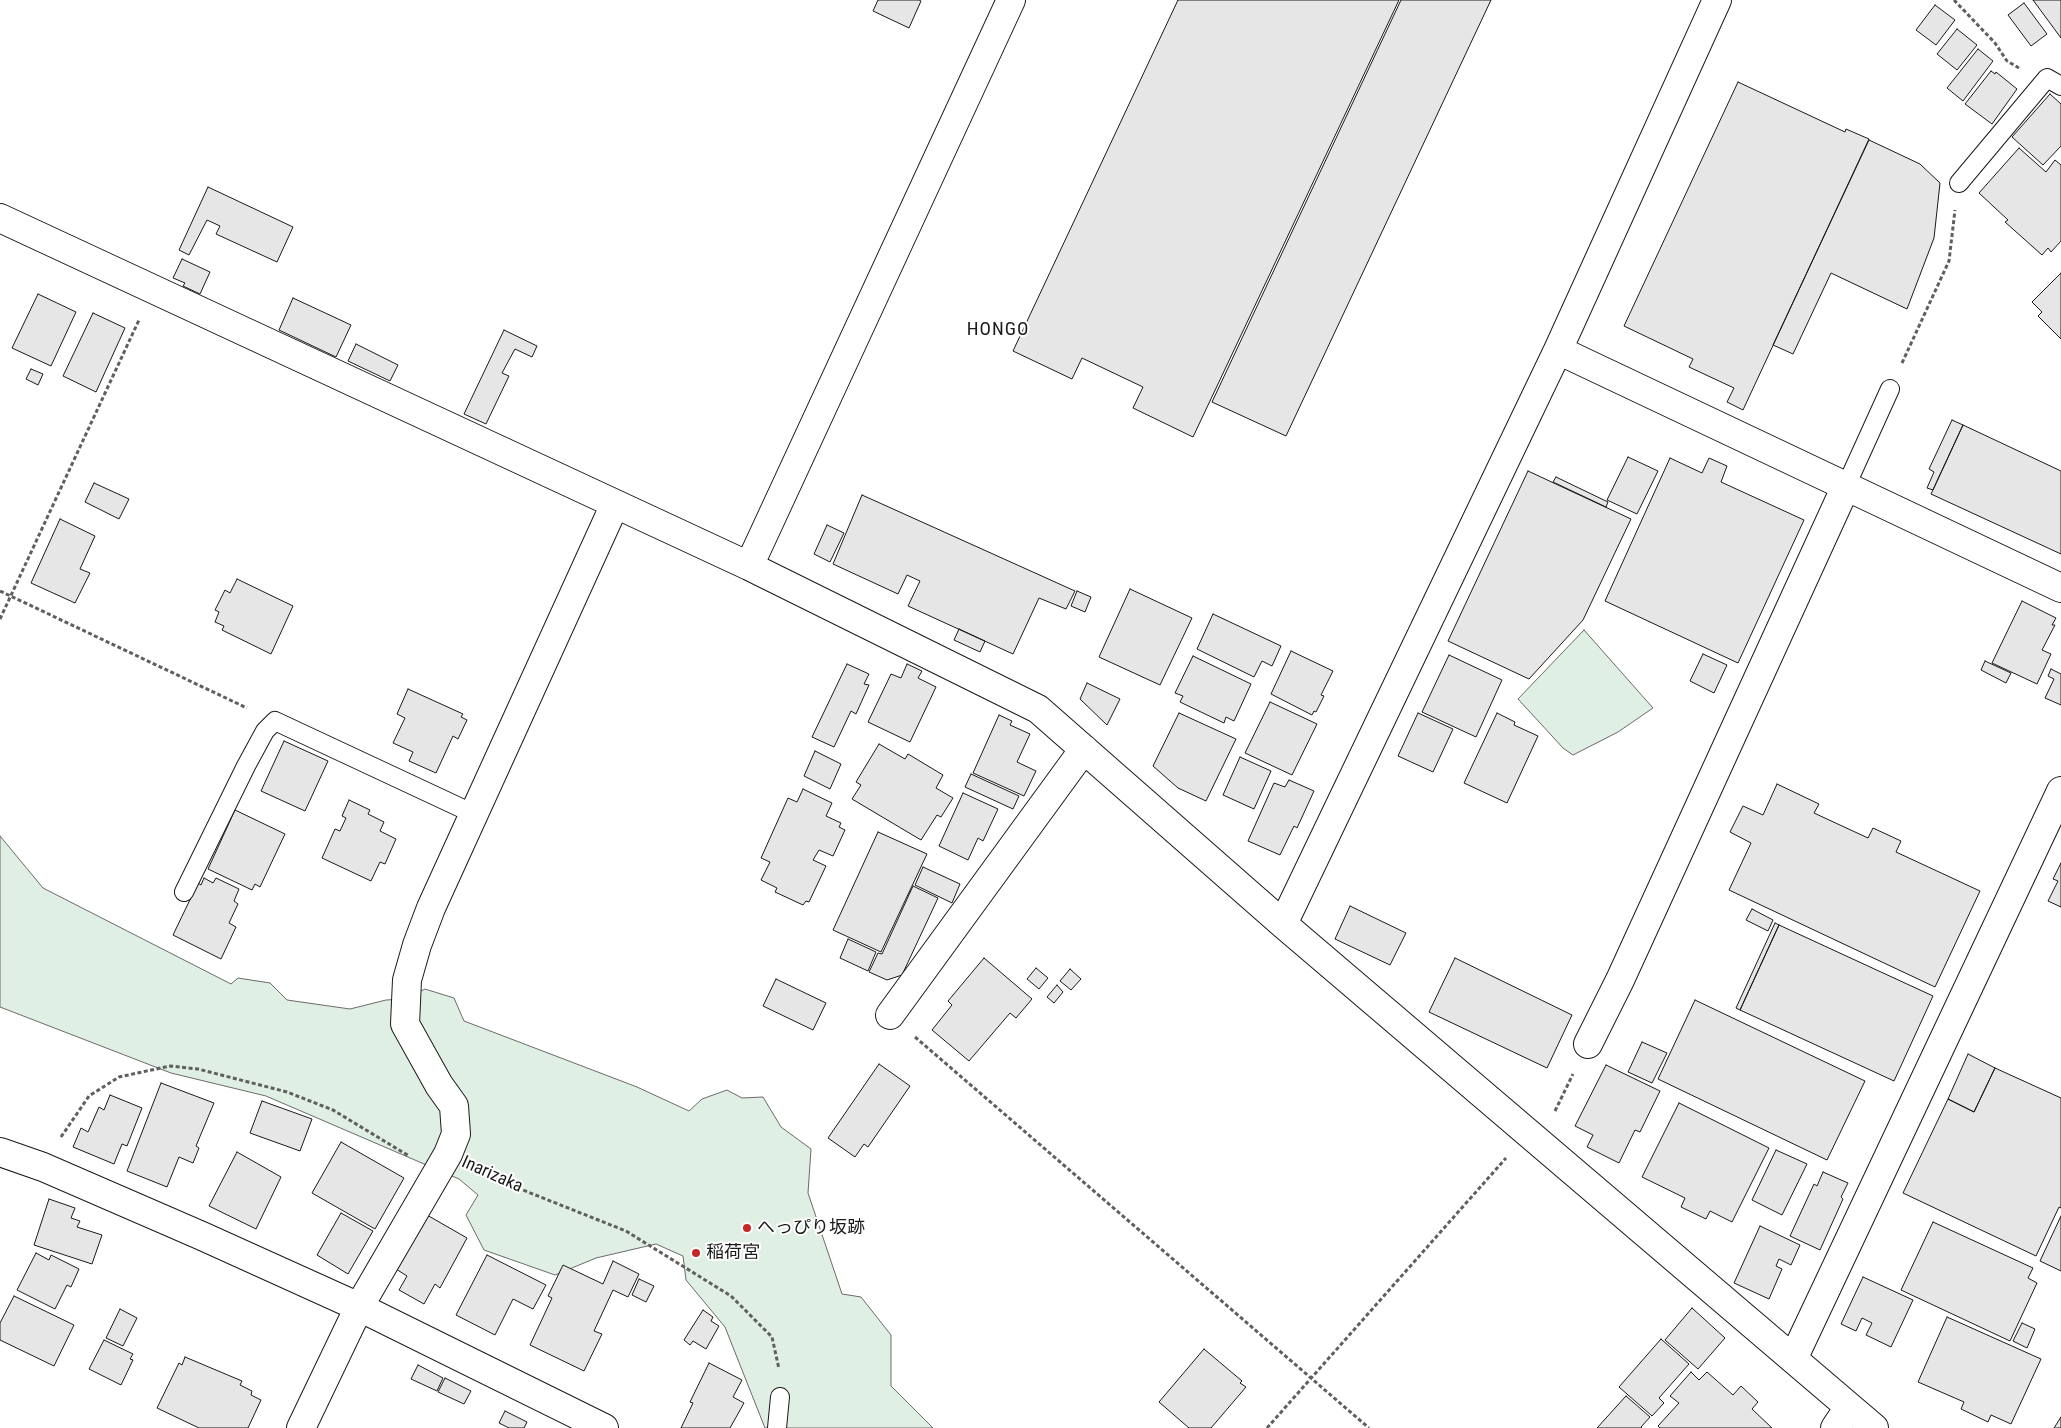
<!DOCTYPE html>
<html>
<head>
<meta charset="utf-8">
<style>
  body { margin:0 }
  canvas { display:block; background:#fff }
</style>
</head>
<body>
<canvas width="2061" height="1428"></canvas>
<script>
const ctx = document.querySelector('canvas').getContext('2d');
ctx.lineJoin = 'round';
function fill(path, color) {
  ctx.fillStyle = color;
  ctx.fill(path, 'evenodd');
}
function poly(rows) {
  const path = new Path2D();
  for (const r of rows) {
    path.moveTo(r[0], r[1]);
    for (let i = 2; i < r.length; i += 2) path.lineTo(r[i], r[i + 1]);
  }
  return path;
}
function stroke(path, color, width, dash) {
  ctx.strokeStyle = color;
  ctx.lineWidth = width;
  ctx.lineCap = dash ? 'butt' : 'round';
  ctx.setLineDash(dash || []);
  ctx.stroke(path);
}
function write(font, color, halo, rows, align = 'center') {
  ctx.font = font + ' "Roboto Condensed","Noto Sans JP",sans-serif';
  ctx.lineWidth = 4;
  ctx.setLineDash([]);
  ctx.textBaseline = 'middle';
  ctx.strokeStyle = halo;
  ctx.fillStyle = color;
  for (const [text, x, y, turn = 0] of rows) {
    ctx.save();
    ctx.translate(x, y);
    ctx.rotate((+turn || 0) * Math.PI / 180);
    ctx.textAlign = isNaN(turn) ? turn : align;
    if (halo) ctx.strokeText(text, 0, 0);
    ctx.fillText(text, 0, 0);
    ctx.restore();
  }
}
const green = poly([
  [1584,630,1653,708,1618,732,1573,755,1563,748,1518,699,1584,630],
  [0,836,43,888,231,984,238,978,270,983,287,1000,350,1009,386,1000,405,999,425,989,454,998,464,1021,637,1087,689,1111,702,1099,727,1090,742,1098,763,1097,781,1127,811,1149,808,1193,842,1294,861,1297,891,1335,891,1386,933,1428,765,1428,725,1327,686,1280,683,1256,656,1244,596,1258,555,1275,484,1250,466,1215,478,1195,459,1179,266,1096,171,1073,0,1007,0,836]
]);
fill(green, '#e0efe3');
stroke(green, '#6a6a6a', 1);
const building = poly([
  [878,0,919,0,921,1,909,28,873,11,878,0],
  [1178,0,1399,0,1193,437,1133,408,1143,387,1082,358,1072,379,1013,351,1178,0],
  [1401,0,1491,0,1286,436,1212,402,1401,0],
  [2033,0,2061,0,2061,38,2033,0],
  [2024,3,2047,34,2031,46,2008,15,2024,3],
  [1935,5,1955,20,1936,45,1916,30,1935,5],
  [1957,29,1977,45,1957,70,1937,54,1957,29],
  [1978,49,1993,61,1963,101,1947,88,1978,49],
  [1991,71,1995,74,1996,72,2017,89,1992,124,1965,104,1991,71],
  [1738,82,1845,132,1846,129,1869,139,1743,410,1727,402,1734,388,1689,367,1693,359,1624,326,1738,82],
  [2050,94,2061,104,2061,146,2043,165,2012,137,2050,94],
  [1869,140,1920,164,1940,183,1934,238,1907,309,1831,273,1793,354,1773,345,1869,140],
  [2019,148,2046,172,2055,160,2061,165,2061,241,2051,252,2048,248,2042,255,2005,222,2008,220,1979,193,2019,148],
  [208,187,293,227,277,262,216,234,220,226,207,220,189,255,179,250,208,187],
  [182,259,210,272,200,294,183,286,185,283,173,278,182,259],
  [2061,273,2061,339,2038,316,2042,312,2032,302,2061,273],
  [38,294,76,312,51,366,12,348,38,294],
  [293,298,351,325,336,357,279,330,293,298],
  [93,313,125,328,96,392,63,376,93,313],
  [504,330,537,346,532,357,515,349,502,373,509,376,486,424,464,414,504,330],
  [356,344,398,365,390,381,348,361,356,344],
  [31,369,43,374,38,385,26,379,31,369],
  [1952,420,1963,425,1933,490,1927,488,1934,472,1929,469,1952,420],
  [1963,425,2061,471,2061,554,1931,494,1963,425],
  [1628,457,1658,471,1637,514,1607,500,1628,457],
  [1670,458,1702,473,1709,458,1727,466,1721,482,1804,520,1738,663,1605,601,1670,458],
  [1528,471,1631,519,1583,620,1529,679,1448,641,1528,471],
  [1556,477,1608,502,1606,507,1553,482,1556,477],
  [94,483,129,499,119,519,85,502,94,483],
  [862,495,1075,591,1066,609,1039,598,1013,654,908,606,920,581,907,575,898,594,833,564,862,495],
  [60,519,95,536,80,569,90,573,75,603,31,583,60,519],
  [827,525,844,533,830,562,814,554,827,525],
  [237,579,293,606,271,654,222,630,224,626,215,622,219,612,215,610,225,590,230,593,237,579],
  [1130,589,1192,618,1160,685,1099,657,1130,589],
  [1077,591,1091,597,1085,612,1071,606,1077,591],
  [2022,601,2056,618,2052,625,2055,625,2042,650,2051,654,2037,684,1992,663,2022,601],
  [1213,614,1281,646,1272,666,1262,661,1254,677,1197,649,1213,614],
  [959,629,985,641,980,652,954,640,959,629],
  [1291,651,1333,671,1321,695,1324,696,1316,712,1314,711,1312,715,1271,694,1291,651],
  [1703,654,1727,665,1714,693,1690,681,1703,654],
  [1449,655,1502,680,1476,737,1422,712,1449,655],
  [1193,656,1251,684,1234,721,1226,717,1224,723,1180,702,1183,696,1175,693,1193,656],
  [1985,661,2011,673,2006,683,1981,670,1985,661],
  [847,664,869,674,864,684,869,685,856,714,851,711,834,747,812,737,847,664],
  [907,664,922,671,918,678,936,687,910,742,868,722,891,674,901,678,907,664],
  [2051,669,2061,674,2061,705,2045,698,2054,679,2048,676,2051,669],
  [1087,683,1120,699,1107,725,1080,699,1087,683],
  [408,689,463,714,461,717,467,720,458,739,453,736,436,773,409,761,413,752,393,743,405,718,397,714,408,689],
  [1270,702,1317,724,1292,775,1245,753,1270,702],
  [1179,713,1236,739,1206,801,1178,788,1153,766,1179,713],
  [1418,713,1453,729,1433,772,1398,756,1418,713],
  [1497,713,1515,722,1514,725,1538,736,1507,803,1464,783,1497,713],
  [999,715,1012,721,1010,725,1030,734,1017,762,1036,771,1024,796,973,773,999,715],
  [284,741,328,761,305,811,261,791,284,741],
  [879,744,905,759,908,754,943,775,936,788,953,798,941,817,937,815,921,840,852,799,861,785,856,782,879,744],
  [815,751,841,764,830,789,804,776,815,751],
  [1240,757,1271,771,1254,809,1223,795,1240,757],
  [971,774,1019,796,1013,809,965,787,971,774],
  [1289,780,1314,791,1297,828,1294,826,1280,855,1248,841,1274,783,1285,787,1289,780],
  [1777,784,1819,804,1814,813,1868,838,1873,828,1901,841,1896,852,1980,891,1935,987,1729,890,1751,843,1730,832,1743,806,1763,815,1777,784],
  [803,789,832,803,826,816,841,823,839,827,845,830,833,856,819,850,813,860,826,866,809,902,806,901,803,905,775,892,777,888,761,880,770,862,761,858,788,798,797,802,803,789],
  [963,793,998,809,983,841,978,838,968,860,939,846,963,793],
  [349,800,370,810,368,814,384,822,380,831,396,839,385,864,380,862,371,881,322,858,335,829,340,831,346,818,342,816,349,800],
  [235,810,285,834,260,887,255,884,252,890,208,869,235,810],
  [878,832,927,854,881,952,833,930,878,832],
  [2061,863,2061,907,2048,901,2058,881,2053,879,2061,863],
  [923,867,960,884,952,903,915,885,923,867],
  [204,878,213,883,216,878,239,889,234,901,238,904,229,923,236,927,221,959,173,935,198,883,201,885,204,878],
  [913,886,938,898,902,975,887,980,869,972,878,953,882,954,913,886],
  [1350,906,1406,933,1390,965,1335,939,1350,906],
  [1752,909,1773,920,1768,931,1746,920,1752,909],
  [1775,923,1779,925,1740,1010,1736,1008,1775,923],
  [1779,925,1933,996,1894,1081,1740,1010,1779,925],
  [848,939,876,952,868,971,840,958,848,939],
  [984,958,1032,999,1016,1018,1010,1013,969,1061,932,1030,952,1005,948,1001,984,958],
  [1455,958,1572,1015,1547,1068,1429,1012,1455,958],
  [1036,968,1048,978,1039,989,1027,979,1036,968],
  [1070,969,1081,979,1071,990,1060,981,1070,969],
  [776,979,826,1003,813,1030,763,1006,776,979],
  [1057,985,1063,992,1054,1003,1047,997,1057,985],
  [1695,1000,1865,1081,1827,1160,1658,1079,1695,1000],
  [1642,1042,1667,1053,1652,1083,1628,1072,1642,1042],
  [1968,1054,1995,1068,1974,1112,1948,1099,1968,1054],
  [879,1064,910,1086,868,1147,864,1144,855,1157,828,1138,879,1064],
  [1606,1065,1660,1091,1640,1132,1635,1130,1619,1163,1587,1147,1593,1135,1575,1126,1606,1065],
  [1995,1068,2061,1098,2061,1208,2059,1207,2036,1256,1903,1193,1948,1099,1974,1112,1995,1068],
  [161,1083,214,1103,196,1146,199,1148,193,1163,179,1157,167,1187,127,1171,161,1083],
  [110,1095,142,1108,127,1146,122,1144,114,1164,73,1147,81,1128,88,1132,99,1107,104,1110,110,1095],
  [262,1101,312,1119,300,1151,250,1133,262,1101],
  [1679,1103,1769,1148,1732,1222,1710,1211,1706,1219,1681,1207,1685,1198,1642,1177,1679,1103],
  [341,1142,404,1178,375,1229,312,1193,341,1142],
  [1776,1150,1807,1164,1782,1215,1752,1200,1776,1150],
  [237,1152,281,1177,256,1229,209,1206,237,1152],
  [1823,1172,1848,1183,1841,1197,1843,1199,1820,1250,1790,1236,1814,1184,1817,1186,1823,1172],
  [49,1199,75,1208,71,1218,80,1221,77,1227,102,1235,92,1264,34,1245,49,1199],
  [341,1213,373,1231,348,1274,317,1255,341,1213],
  [427,1215,467,1238,440,1288,435,1284,424,1304,399,1290,407,1276,396,1269,427,1215],
  [2061,1216,2061,1271,2040,1261,2061,1216],
  [1933,1222,2033,1268,2028,1278,2037,1283,2010,1341,1901,1290,1933,1222],
  [1760,1226,1800,1245,1791,1265,1779,1259,1776,1266,1782,1269,1769,1299,1734,1283,1760,1226],
  [36,1253,49,1260,51,1255,79,1269,71,1287,67,1285,55,1309,17,1290,36,1253],
  [487,1255,546,1285,533,1309,513,1299,495,1335,456,1315,487,1255],
  [613,1261,639,1274,628,1297,613,1290,594,1331,602,1334,584,1371,530,1345,552,1298,548,1296,563,1265,603,1284,613,1261],
  [1863,1277,1913,1300,1891,1347,1866,1335,1872,1323,1862,1318,1856,1331,1841,1324,1863,1277],
  [639,1279,654,1286,646,1302,632,1295,639,1279],
  [14,1296,74,1325,54,1366,0,1340,0,1323,14,1296],
  [1692,1308,1725,1338,1698,1369,1665,1340,1692,1308],
  [120,1309,137,1318,123,1346,106,1338,120,1309],
  [703,1310,713,1317,711,1321,719,1326,706,1349,693,1341,690,1345,684,1340,703,1310],
  [1947,1317,2041,1359,2011,1424,1991,1415,1988,1422,1961,1409,1964,1402,1918,1382,1947,1317],
  [2022,1323,2035,1329,2027,1348,2013,1341,2022,1323],
  [1661,1339,1689,1364,1659,1398,1664,1403,1652,1416,1619,1387,1661,1339],
  [104,1340,133,1354,130,1359,133,1360,121,1385,89,1369,104,1340],
  [1204,1349,1242,1381,1240,1383,1246,1387,1211,1428,1189,1428,1159,1402,1204,1349],
  [185,1357,242,1381,240,1385,252,1391,251,1395,261,1400,248,1428,199,1428,157,1408,179,1363,182,1365,185,1357],
  [709,1363,742,1380,733,1397,744,1403,730,1428,681,1428,693,1403,690,1402,709,1363],
  [418,1365,443,1378,437,1391,411,1379,418,1365],
  [1691,1372,1699,1380,1707,1372,1733,1395,1741,1386,1758,1402,1752,1409,1772,1428,1660,1428,1658,1426,1679,1403,1670,1396,1691,1372],
  [445,1378,471,1391,464,1404,438,1392,445,1378],
  [1626,1396,1650,1417,1641,1427,1642,1428,1597,1428,1626,1396],
  [505,1411,527,1422,524,1428,509,1428,499,1423,505,1411],
  [2061,1417,2061,1428,2054,1428,2061,1417]
]);
fill(building, '#e6e6e6');
stroke(building, '#1a1a1a', 1);
const lane = poly([
  [1959,183,2047,78,2061,86],
  [1846,486,1890,389],
  [184,892,246,766,265,731,275,721,474,814],
  [777,1428,780,1397]
]);
const street = poly([
  [0,218,749,566,1038,709,1283,924,1874,1428],
  [1558,350,2061,588],
  [749,566,1011,0],
  [1283,924,1558,350,1717,0],
  [890,1015,1084,749],
  [1588,1044,1620,980,1846,486],
  [0,1152,43,1167,202,1236,359,1307,604,1428],
  [1793,1359,2061,791],
  [301,1428,359,1307,448,1154,456,1134,454,1106,439,1085,405,1024,407,980,417,945,431,908,615,504],
  [1835,1428,1849,1407]
]);
stroke(lane, '#1a1a1a', 20);
stroke(street, '#1a1a1a', 30);
stroke(poly([
  [1954,0,1995,43,2007,61,2019,68],
  [1902,363,1949,261,1955,210],
  [0,591,247,708],
  [0,619,139,320],
  [915,1037,1369,1428],
  [1555,1111,1573,1074],
  [61,1137,89,1096,119,1077,170,1066,198,1069,287,1092,333,1110,409,1156],
  [475,1171,626,1231,731,1296,772,1337,779,1369],
  [1267,1428,1506,1158]
]), '#5f5f5f', 3, [4, 2.5]);
stroke(lane, '#fff', 18);
stroke(street, '#fff', 28);
for (const [x, y, r, color] of [
  [747,1228,5,"#c62828"],
  [696,1253,5,"#c62828"]
]) {
  const dot = new Path2D();
  dot.arc(x, y, r, 0, 2 * Math.PI);
  ctx.fillStyle = color;
  ctx.fill(dot);
  stroke(dot, '#fff', 2);
}
write('18px', '#1a1a1a', '#fff', [
  ["Inarizaka",492,1175,24]
]);
write('18px', '#1a1a1a', '#fff', [
  ["へっぴり坂跡",757,1228],
  ["稲荷宮",706,1253]
], 'left');
ctx.letterSpacing = '1px';
write('19px', '#1a1a1a', '#fff', [
  ["HONGO",998,330]
]);
ctx.letterSpacing = '0px';
</script>
</body>
</html>
